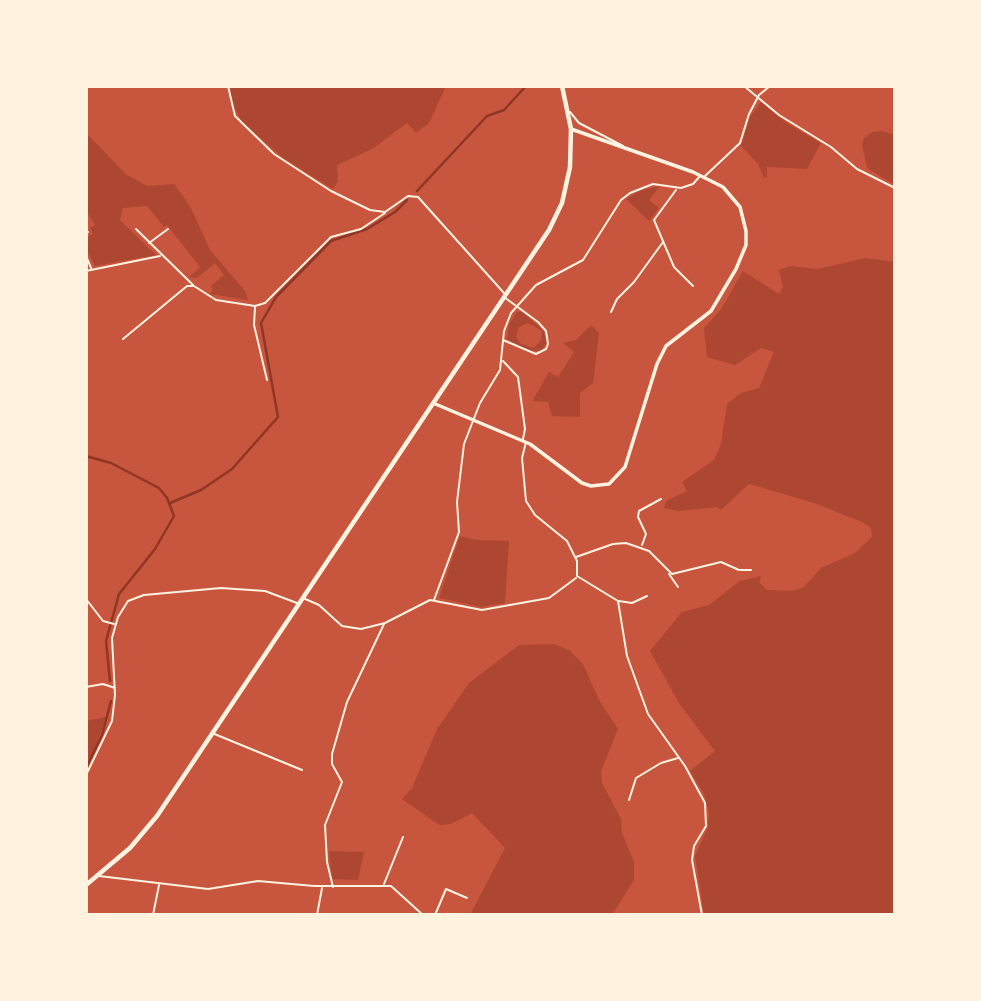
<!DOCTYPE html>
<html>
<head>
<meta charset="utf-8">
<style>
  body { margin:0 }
  #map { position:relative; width:981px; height:1001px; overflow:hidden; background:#c8553d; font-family:"Work Sans",sans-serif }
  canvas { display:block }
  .frame { position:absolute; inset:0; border:88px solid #fff3e0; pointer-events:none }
</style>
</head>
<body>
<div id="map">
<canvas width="981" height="1001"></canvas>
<div class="frame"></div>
</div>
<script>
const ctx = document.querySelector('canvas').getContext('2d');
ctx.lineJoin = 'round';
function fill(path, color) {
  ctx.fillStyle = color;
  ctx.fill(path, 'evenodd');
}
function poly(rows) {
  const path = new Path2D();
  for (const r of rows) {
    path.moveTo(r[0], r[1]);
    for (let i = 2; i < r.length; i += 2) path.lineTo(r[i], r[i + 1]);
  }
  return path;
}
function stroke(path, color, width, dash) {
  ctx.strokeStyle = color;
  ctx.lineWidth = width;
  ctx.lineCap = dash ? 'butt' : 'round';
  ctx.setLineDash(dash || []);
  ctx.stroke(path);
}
fill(poly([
  [230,86,446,86,429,123,416,133,407,123,372,149,337,165,338,181,333,189,283,158,242,122,233,105],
  [761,102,785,122,821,143,807,169,767,167,767,177,764,178,758,164,741,146,750,117],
  [882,131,895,135,895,185,867,168,862,145,864,138,872,132],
  [86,133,127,175,148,186,174,184,190,206,210,250,245,291,248,300,210,294,213,289,211,286,224,275,215,263,197,278,189,277,200,267,167,225,164,227,147,206,123,208,120,220,156,255,95,266,86,249,86,238,93,234,90,228,95,225,86,211],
  [660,186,649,200,659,208,649,221,626,199,641,190],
  [866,258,895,262,895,915,704,915,695,856,708,827,709,813,704,794,690,771,715,751,679,703,650,651,682,612,709,605,740,581,761,576,759,582,767,590,792,591,804,587,821,568,855,553,872,537,871,528,862,522,814,503,749,484,721,510,717,507,678,511,664,508,666,501,687,491,682,482,714,460,721,444,727,404,741,393,759,388,774,352,761,348,735,365,707,357,704,328,722,308,743,271,779,294,783,287,779,270,790,266,818,269],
  [517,312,522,312,543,330,547,341,542,350,529,351,507,339,509,324],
  [528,323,542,331,541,340,534,348,521,344,516,337,519,327],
  [591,325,599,333,593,383,580,393,580,417,552,416,548,402,534,401,534,398,549,372,558,377,574,352,563,343,576,340],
  [460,536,476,540,509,541,505,603,481,607,439,598],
  [554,644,569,650,583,664,599,700,618,729,601,771,602,783,621,819,622,833,634,862,634,880,612,915,470,915,505,848,472,813,451,824,439,825,402,799,412,788,437,729,469,683,519,645],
  [106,717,95,748,86,764,86,721],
  [329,851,364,852,358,880,332,879]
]), '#ae4732');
stroke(poly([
  [417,191,487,116,504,110,526,86],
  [86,456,111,463,159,488,167,498,174,516,155,549,119,594,106,641,110,681],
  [170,503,201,490,232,469,278,417,261,323,276,297,331,241,367,229,395,212,407,200],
  [86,768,102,735,111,701]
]), '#8f3625', 2.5);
stroke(poly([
  [228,86,235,116,274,154,331,191,370,210,385,212,408,196,418,197,504,293],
  [744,86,779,115,831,147,857,169,895,188],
  [570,112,579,123,623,146],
  [705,176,740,143,749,114,759,95,770,86],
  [676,190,654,220,674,267,693,286],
  [136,229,193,285],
  [86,233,88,232],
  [149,243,168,229],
  [86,256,91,268],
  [86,271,160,256],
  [255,307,254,325,267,380],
  [611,312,617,299,634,282,663,242],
  [123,339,187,286,194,286,216,300,255,306,265,303,331,237,361,229,385,213],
  [503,340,536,354,546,349,548,344,546,331,538,322,504,297],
  [503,361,518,377,525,429,523,439],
  [526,442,522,458,526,501,535,515,567,541,577,561,577,575],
  [642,545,646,534,638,517,639,511,661,499],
  [576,557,613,544,626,543,649,551,672,574,721,562,739,570,751,570],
  [669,574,678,587],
  [577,576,618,601,627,656,648,714,685,766,705,803,706,826,694,846,692,860,702,915],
  [303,598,319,605,342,626,361,629,385,623,430,600,482,610,549,598,576,578],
  [86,599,103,621,114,624],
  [434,600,459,532,457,502,464,444,480,403,500,370,504,331,511,313,536,285,583,260,621,200,630,193,653,184,681,188,693,184,700,176],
  [619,601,632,603,647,596],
  [86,687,103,684,115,688],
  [212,733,302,770],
  [86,775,112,721,115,695,112,638,118,617,128,601,144,595,221,588,265,591,297,603],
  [629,800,636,778,661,763,678,758],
  [99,876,208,889,258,881,314,886,391,886,423,915],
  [384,884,403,837],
  [333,887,327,862,325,825,342,782,332,764,332,754,347,702,384,624],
  [153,915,159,885],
  [317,915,322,888],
  [435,915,446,889,467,898]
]), '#fff3e0', 2);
stroke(poly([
  [433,403,530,444,582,483,591,486,609,484,625,467,657,364,666,346,711,311,736,269,746,245,746,231,740,207,723,187,693,172,571,129]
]), '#fff3e0', 3.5);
stroke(poly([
  [86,885,130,848,157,816,549,230,562,203,570,167,571,129,562,86]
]), '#fff3e0', 4.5);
</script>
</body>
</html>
